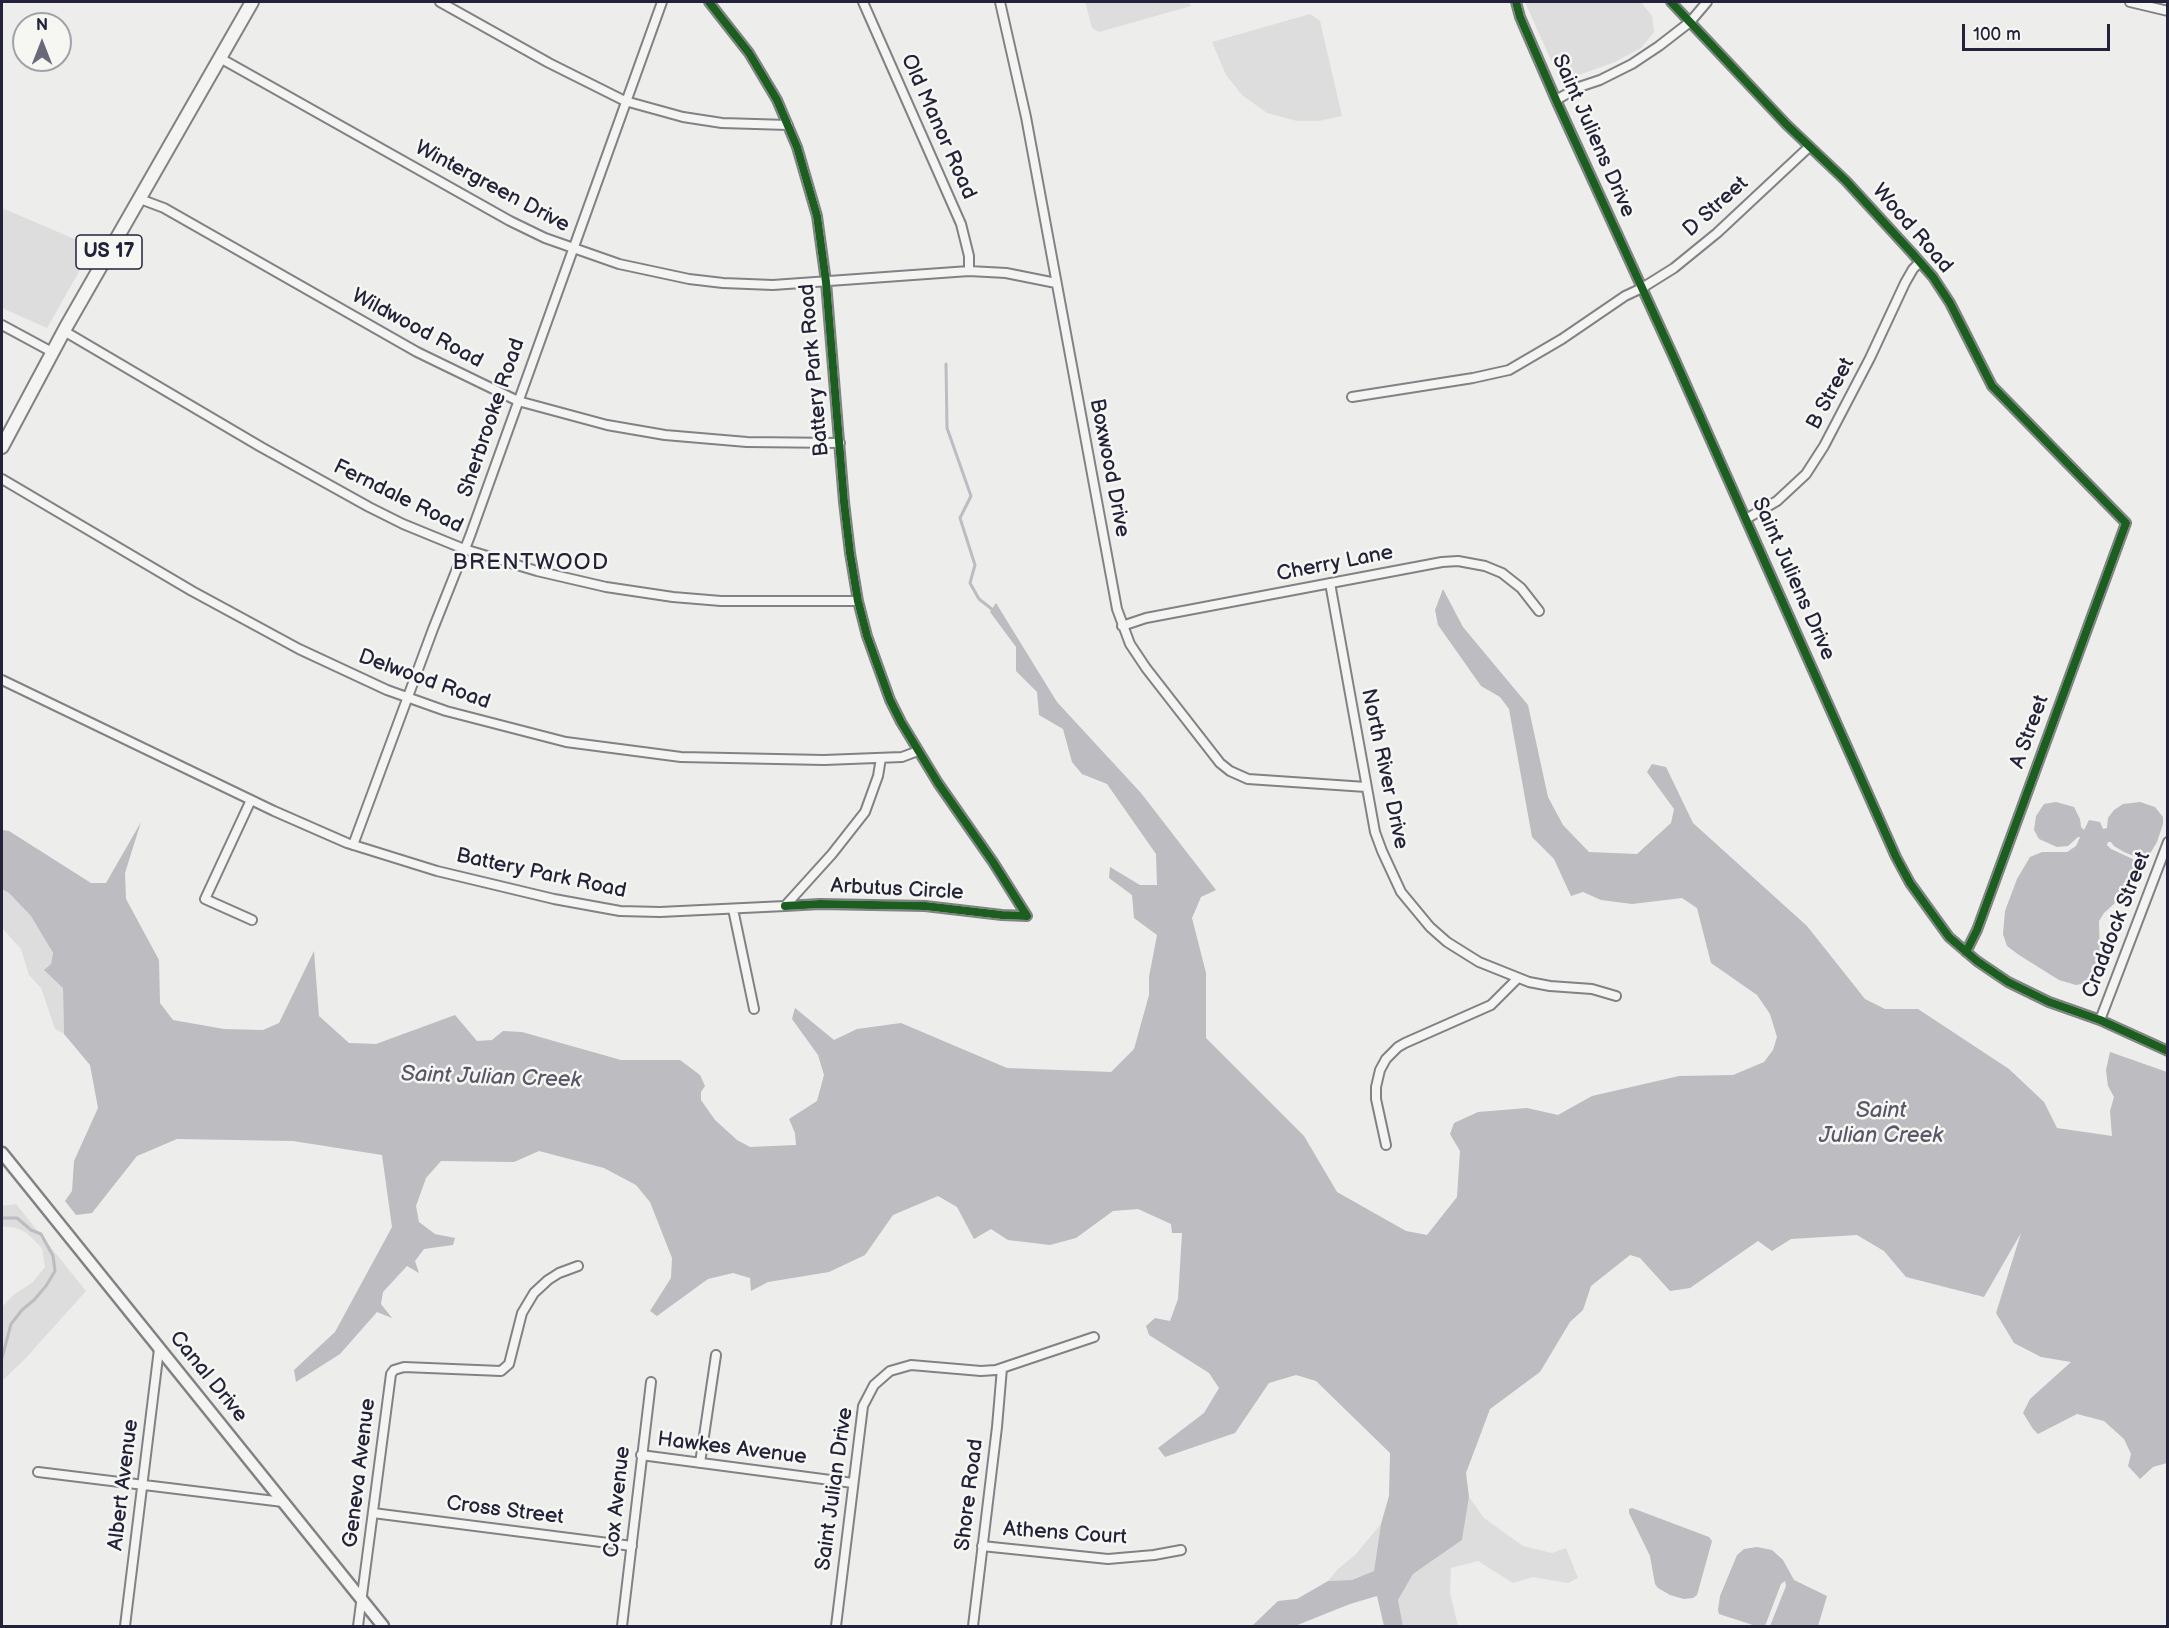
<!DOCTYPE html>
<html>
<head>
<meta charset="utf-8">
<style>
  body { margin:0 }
  #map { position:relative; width:2169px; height:1628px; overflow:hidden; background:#ededec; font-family:"Balsamiq Sans",sans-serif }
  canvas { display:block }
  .frame { position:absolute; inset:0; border:3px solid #22223b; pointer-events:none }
  .north { position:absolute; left:12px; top:12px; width:60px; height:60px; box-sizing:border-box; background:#f6f6f2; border:2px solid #a1a1a9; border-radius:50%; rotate:0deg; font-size:16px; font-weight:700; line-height:24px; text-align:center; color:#22223b }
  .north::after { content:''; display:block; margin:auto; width:21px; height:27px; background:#696979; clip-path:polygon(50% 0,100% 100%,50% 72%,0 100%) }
  .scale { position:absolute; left:1962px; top:24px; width:148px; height:27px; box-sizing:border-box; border:3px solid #22223b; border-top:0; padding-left:8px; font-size:18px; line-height:21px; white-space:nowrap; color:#22223b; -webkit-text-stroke:4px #f6f6f2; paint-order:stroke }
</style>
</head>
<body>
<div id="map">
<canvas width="2169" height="1628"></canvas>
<div class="frame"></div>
<div class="north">N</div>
<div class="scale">100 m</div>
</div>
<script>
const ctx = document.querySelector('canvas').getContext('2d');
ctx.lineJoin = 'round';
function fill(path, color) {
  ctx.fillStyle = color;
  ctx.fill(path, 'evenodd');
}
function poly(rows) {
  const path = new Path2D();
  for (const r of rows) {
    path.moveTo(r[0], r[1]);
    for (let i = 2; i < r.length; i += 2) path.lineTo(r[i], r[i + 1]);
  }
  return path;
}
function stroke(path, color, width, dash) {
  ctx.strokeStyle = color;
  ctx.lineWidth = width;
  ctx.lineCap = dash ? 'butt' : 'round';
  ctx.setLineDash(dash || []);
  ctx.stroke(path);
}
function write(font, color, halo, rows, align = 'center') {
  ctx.font = font + ' "Balsamiq Sans",sans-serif';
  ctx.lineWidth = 5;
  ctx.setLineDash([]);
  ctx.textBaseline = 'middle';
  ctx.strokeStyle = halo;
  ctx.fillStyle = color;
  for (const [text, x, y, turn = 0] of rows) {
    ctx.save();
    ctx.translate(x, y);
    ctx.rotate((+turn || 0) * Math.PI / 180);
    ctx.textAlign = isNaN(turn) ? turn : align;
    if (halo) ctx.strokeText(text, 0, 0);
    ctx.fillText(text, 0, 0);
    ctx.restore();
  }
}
fill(poly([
  [1085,2,1189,2,1191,6,1099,32,1092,28],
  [1525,2,1641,2,1652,16,1654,32,1641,48,1615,62,1576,76,1564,76,1554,67],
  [1310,14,1320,21,1342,116,1319,121,1297,121,1267,113,1242,95,1226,75,1212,42],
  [2,208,93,247,47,328,2,308],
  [2,889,9,893,31,916,53,953,51,964,63,987,64,1034,55,1029,41,988,29,975,21,949,2,928],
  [16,1204,86,1291,24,1360,2,1381,2,1307,12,1296,33,1282,45,1267,42,1248,27,1233,17,1228,2,1226,2,1206],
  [1469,1497,1484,1518,1523,1546,1552,1553,1566,1548,1578,1578,1568,1583,1533,1577,1513,1583,1478,1561,1451,1568,1450,1593,1458,1626,1403,1626,1398,1600,1413,1574,1462,1540],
  [1381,1524,1374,1571,1352,1580,1328,1581,1338,1569,1355,1555]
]), '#ddd');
fill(poly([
  [1443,589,1463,627,1528,705,1548,797,1563,825,1589,852,1637,854,1671,823,1674,809,1647,772,1652,764,1666,767,1693,823,1807,926,1865,999,1885,1009,1918,1009,2009,1069,2044,1102,2057,1128,2112,1136,2110,1111,2114,1097,2108,1086,2106,1070,2110,1052,2167,1072,2167,1463,2153,1467,2140,1479,2128,1466,2131,1454,2124,1439,2104,1421,2077,1414,2038,1434,2033,1429,2023,1413,2030,1399,2071,1362,2041,1357,2014,1343,1996,1313,2021,1233,1984,1297,1906,1277,1884,1251,1857,1235,1791,1239,1772,1251,1758,1241,1690,1288,1670,1291,1640,1258,1630,1255,1591,1286,1583,1310,1570,1322,1540,1372,1490,1409,1466,1473,1469,1497,1462,1540,1413,1574,1398,1600,1403,1626,1384,1626,1377,1596,1350,1604,1295,1626,1252,1626,1278,1601,1297,1599,1328,1581,1352,1580,1374,1571,1381,1524,1389,1496,1390,1453,1316,1381,1296,1375,1269,1383,1235,1433,1165,1457,1158,1448,1204,1413,1219,1388,1209,1373,1149,1335,1146,1326,1155,1318,1170,1321,1178,1299,1182,1233,1172,1233,1171,1224,1138,1209,1113,1211,1076,1238,1050,1245,1008,1240,991,1229,974,1239,957,1207,938,1196,893,1215,865,1255,829,1272,768,1282,751,1291,750,1278,733,1273,708,1279,657,1316,650,1311,671,1278,672,1258,650,1202,636,1185,604,1168,539,1151,514,1162,441,1161,426,1178,416,1206,419,1222,435,1234,455,1238,453,1245,424,1249,415,1261,419,1273,407,1266,383,1292,381,1304,392,1318,377,1312,340,1354,296,1382,294,1370,335,1332,392,1227,382,1155,293,1141,177,1139,137,1156,92,1213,76,1215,65,1201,72,1191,74,1161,98,1108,90,1065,64,1034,63,988,44,970,51,964,53,953,31,916,9,893,2,889,2,830,9,831,91,883,106,883,141,822,125,873,126,899,159,960,160,1003,173,1020,224,1029,263,1030,279,1023,314,951,319,1016,349,1043,376,1044,455,1015,477,1041,492,1040,503,1031,522,1032,621,1060,680,1060,700,1075,705,1086,701,1092,701,1100,715,1120,737,1140,750,1147,796,1145,795,1133,789,1119,817,1101,824,1075,818,1055,792,1019,795,1008,834,1040,857,1029,901,1023,1007,1068,1111,1072,1134,1049,1149,995,1149,977,1157,935,1134,918,1132,895,1109,878,1110,867,1140,885,1157,885,1156,854,1107,784,1082,774,1072,762,1063,729,1039,715,1037,692,1016,671,1016,647,990,612,996,603,1057,702,1141,793,1216,890,1201,897,1192,918,1206,973,1206,1038,1304,1136,1337,1192,1406,1231,1427,1235,1457,1197,1460,1151,1450,1134,1454,1123,1478,1112,1527,1108,1558,1115,1592,1096,1679,1076,1733,1075,1764,1062,1773,1050,1777,1037,1770,1014,1757,995,1711,963,1697,908,1682,898,1632,904,1601,900,1583,892,1571,896,1554,859,1532,837,1509,709,1500,697,1481,686,1438,625,1435,610],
  [2056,802,2074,807,2080,819,2081,827,2084,830,2089,820,2100,822,2103,829,2107,828,2108,818,2114,810,2123,804,2140,802,2155,807,2163,817,2163,824,2157,842,2148,857,2136,857,2124,852,2114,846,2111,842,2108,842,2107,845,2111,849,2135,860,2143,867,2143,872,2139,881,2104,913,2099,921,2100,959,2093,976,2086,983,2076,985,2059,980,2019,955,2007,946,2003,934,2005,911,2017,879,2030,857,2042,852,2067,852,2076,846,2080,837,2078,837,2068,846,2057,847,2039,839,2034,830,2036,816,2044,804],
  [1632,1508,1709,1537,1712,1541,1697,1595,1693,1598,1684,1599,1670,1595,1658,1588,1655,1584,1650,1556,1629,1513,1629,1509],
  [1757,1547,1772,1550,1783,1560,1794,1580,1827,1596,1818,1626,1770,1626,1786,1586,1785,1581,1781,1584,1765,1626,1756,1626,1719,1614,1718,1610,1720,1596,1737,1555,1744,1549]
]), '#bcbcc1');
stroke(poly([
  [946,364,947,428,971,496,960,518,975,565,970,583,979,599,993,610],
  [2,1218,17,1218,31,1230,41,1234,53,1256,55,1271,46,1286,34,1300,22,1310,11,1324,2,1358]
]), '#bcbcc1', 3);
const minor = poly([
  [440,2,549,63,625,101,683,117,722,123,788,125],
  [709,2,749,53,777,100,797,147,817,216,826,282,844,502,850,553,858,601,867,636,890,700,901,722,938,783,993,862,1027,916,1002,915,925,906,820,904,785,906],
  [863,2,961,224,969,256,969,271],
  [1000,2,1026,117,1117,609,1130,644,1146,668,1220,763,1230,771,1248,779,1366,787],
  [1516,2,1520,17,1556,100,1675,360,1896,857,1910,883,1949,937,1977,961,2008,982,2049,1002,2100,1020,2168,1051],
  [1671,2,1787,125,1846,181,1912,253,1933,277,1950,303,1992,386,2126,523,1977,930,1966,952],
  [2130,2,2168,11],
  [220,58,510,221,545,238,619,264,689,279,723,283,773,285,969,271,1006,273,1056,283],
  [1556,100,1579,87,1600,80,1632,64,1659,46,1690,22,1707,2],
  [140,199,164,208,417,352,518,401,607,425,665,435,747,442,840,443],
  [2,325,52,352],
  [64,331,261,447,369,507,403,524,464,549,537,571,606,587,673,597,721,601,858,601],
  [1352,397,1473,378,1509,370,1562,339,1625,296,1642,288,1674,268,1717,233,1809,147],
  [2,479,192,591,299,649,387,690,446,711,566,742,681,757,824,760,902,757,918,751],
  [1746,519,1777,501,1806,474,1824,446,1870,358,1905,283,1913,269,1920,262],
  [1330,583,1375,832,1382,851,1401,892,1430,927,1447,942,1479,962,1529,982,1550,986,1592,989,1616,996],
  [1122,626,1146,618,1442,562,1458,561,1485,566,1502,573,1521,588,1539,611],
  [2,680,274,811,347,843,437,871,554,899,620,911,660,912,785,906,832,854,865,812,878,776,881,758],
  [251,800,205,899,252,920],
  [353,845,433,629,470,536,662,2],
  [733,909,754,1009],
  [2100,1020,2168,842],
  [1386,1145,1376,1099,1376,1087,1380,1070,1386,1059,1398,1047,1405,1043,1491,1005,1518,978],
  [641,1455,853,1483],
  [700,1463,716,1355],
  [38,1472,283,1502],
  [373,1513,632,1546],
  [982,1546,1108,1559,1154,1555,1181,1550],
  [125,1626,159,1349],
  [358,1626,391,1374,394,1370,404,1367,501,1371,509,1364,522,1313,534,1293,548,1280,559,1273,578,1266],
  [622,1626,651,1382],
  [836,1626,863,1406,874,1385,890,1371,911,1365,981,1371,996,1370,1094,1337],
  [973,1626,997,1427,1002,1368]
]);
const secondary = poly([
  [2,1153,383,1626]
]);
const primary = poly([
  [2,447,66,327,252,2]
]);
stroke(minor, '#828286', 12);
stroke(secondary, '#828286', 15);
stroke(primary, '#828286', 16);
stroke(minor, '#f4f4f2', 8);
stroke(secondary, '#f4f4f2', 10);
stroke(primary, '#f4f4f2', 12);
stroke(poly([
  [709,2,749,53,777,100,797,147,817,216,826,282,844,502,850,553,858,601,867,636,890,700,901,722,938,783,993,862,1027,916,1002,915,925,906,820,904,785,906],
  [1516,2,1520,17,1556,100,1675,360,1896,857,1910,883,1949,937,1977,961,2008,982,2049,1002,2100,1020,2168,1051],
  [1671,2,1787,125,1846,181,1912,253,1933,277,1950,303,1992,386,2126,523,1977,930,1966,952]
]), '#1b5e20', 8);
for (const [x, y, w] of [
  [109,252,66]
]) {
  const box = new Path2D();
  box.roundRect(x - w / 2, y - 17, w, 34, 4.5);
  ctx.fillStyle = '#f6f6f2';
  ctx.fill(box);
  stroke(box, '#22223b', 1.5);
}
write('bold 20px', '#22223b', null, [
  ["US 17",109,252]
]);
write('21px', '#22223b', '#f6f6f2', [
  ["Old Manor Road",938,127,66],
  ["Saint Juliens Drive",1593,136,66],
  ["Wintergreen Drive",492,187,28],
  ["D Street",1716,207,-42],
  ["Wood Road",1912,229,49],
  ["Wildwood Road",417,329,28],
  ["Battery Park Road",815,370,-95],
  ["B Street",1831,394,-62],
  ["Sherbrooke Road",492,418,-71],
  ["Boxwood Drive",1109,468,79],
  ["Ferndale Road",398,497,26],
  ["Cherry Lane",1335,564,-11],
  ["Saint Juliens Drive",1793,579,66],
  ["Delwood Road",424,680,20],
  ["A Street",2030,732,-70],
  ["North River Drive",1384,769,78],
  ["Battery Park Road",541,874,12],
  ["Arbutus Circle",897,890,3],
  ["Craddock Street",2117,925,-69],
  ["Canal Drive",208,1377,51],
  ["Hawkes Avenue",732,1449,7],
  ["Geneva Avenue",360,1473,-83],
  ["Albert Avenue",124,1485,-83],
  ["Saint Julian Drive",835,1489,-82],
  ["Shore Road",970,1495,-83],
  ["Cox Avenue",618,1502,-84],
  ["Cross Street",505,1511,7],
  ["Athens Court",1065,1534,4]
]);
ctx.letterSpacing = '1.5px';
write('22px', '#22223b', '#f6f6f2', [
  ["BRENTWOOD",531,563]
]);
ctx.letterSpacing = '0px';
write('italic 22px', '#575769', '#f6f6f2', [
  ["Saint Julian Creek",491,1078,2],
  ["Saint",1881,1111],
  ["Julian Creek",1881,1136]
]);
</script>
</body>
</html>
